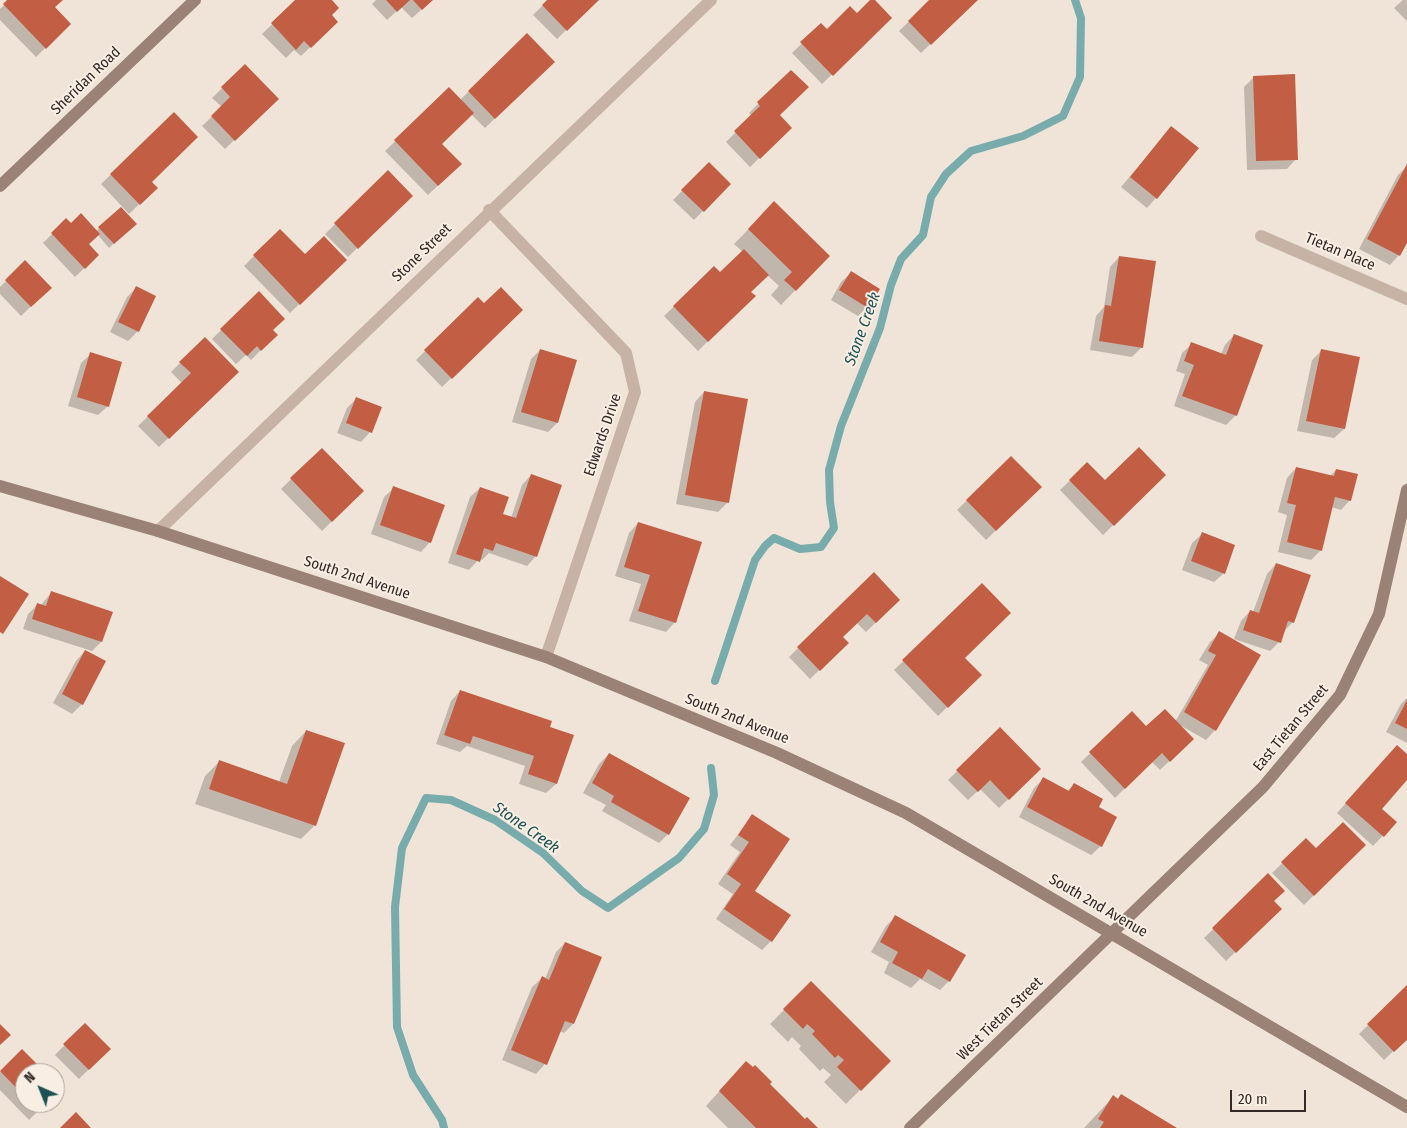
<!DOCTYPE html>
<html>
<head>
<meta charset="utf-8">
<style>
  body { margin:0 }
  #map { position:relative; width:1407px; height:1128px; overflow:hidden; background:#f0e4d8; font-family:"Fira Sans Condensed",sans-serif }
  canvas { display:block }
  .north { position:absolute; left:15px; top:1063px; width:50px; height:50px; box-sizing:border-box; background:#f8eee4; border:1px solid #a99f98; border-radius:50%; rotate:316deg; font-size:14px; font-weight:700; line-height:20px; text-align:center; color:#332926 }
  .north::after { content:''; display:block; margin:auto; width:18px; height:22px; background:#1d5153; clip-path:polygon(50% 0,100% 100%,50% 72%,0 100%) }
  .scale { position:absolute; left:1230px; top:1090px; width:76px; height:22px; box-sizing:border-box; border:2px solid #332926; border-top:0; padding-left:6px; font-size:15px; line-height:18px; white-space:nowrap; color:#332926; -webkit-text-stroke:4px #f8eee4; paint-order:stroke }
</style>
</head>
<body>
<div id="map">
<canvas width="1407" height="1128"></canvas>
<div class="north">N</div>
<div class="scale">20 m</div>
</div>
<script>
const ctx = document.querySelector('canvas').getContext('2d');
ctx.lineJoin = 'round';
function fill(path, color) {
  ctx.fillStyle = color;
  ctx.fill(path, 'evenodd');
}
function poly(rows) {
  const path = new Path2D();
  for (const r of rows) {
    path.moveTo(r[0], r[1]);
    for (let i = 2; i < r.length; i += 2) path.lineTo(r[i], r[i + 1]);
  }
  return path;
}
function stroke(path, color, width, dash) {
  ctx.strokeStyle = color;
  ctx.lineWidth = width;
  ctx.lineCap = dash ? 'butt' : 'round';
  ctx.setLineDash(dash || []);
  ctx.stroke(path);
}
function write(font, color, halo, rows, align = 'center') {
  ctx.font = font + ' "Fira Sans Condensed",sans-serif';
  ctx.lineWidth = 4;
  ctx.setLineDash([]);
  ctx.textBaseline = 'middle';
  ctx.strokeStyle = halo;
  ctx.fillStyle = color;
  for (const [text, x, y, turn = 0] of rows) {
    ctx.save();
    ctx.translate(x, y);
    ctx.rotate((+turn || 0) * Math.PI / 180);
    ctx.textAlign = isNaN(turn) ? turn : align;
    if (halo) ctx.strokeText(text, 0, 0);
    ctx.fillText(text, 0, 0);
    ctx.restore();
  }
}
fill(poly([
  [9,0,61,0,54,7,70,24,36,57,0,20,0,9],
  [297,0,330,0,330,15,336,22,301,56,294,50,286,58,262,34],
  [376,0,432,0,412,18,401,7,387,20,372,4],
  [548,0,597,0,557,39,533,15],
  [872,0,891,18,822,84,792,53,821,25,827,31,857,15],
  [931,0,976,0,921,53,899,31],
  [1403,0,1407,0,1407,21,1394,8],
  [527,35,553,62,485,128,471,114,441,144,460,164,428,195,385,151,449,89,460,100],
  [245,66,277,99,225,149,202,126,222,107,212,98],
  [791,71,778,115,790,128,750,167,726,142,752,116,749,113],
  [1254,77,1296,159,1287,169,1247,170,1244,87],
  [174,114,150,182,156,188,129,214,101,184],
  [1171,128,1156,198,1147,208,1121,187],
  [709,164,729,184,694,220,673,200],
  [1407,166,1407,240,1399,255,1390,265,1359,249,1398,175],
  [388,172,411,196,348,257,325,234],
  [774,203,828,256,781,305,771,295,779,286,767,275,750,292,754,296,698,351,664,316,714,268,720,274,743,252,734,244],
  [121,208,135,224,109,248,98,235,88,244,98,255,75,277,43,243,66,220,71,225,96,231],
  [280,230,305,256,345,260,290,313,244,266],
  [1119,257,1142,347,1132,357,1090,350,1096,316,1104,307,1110,267],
  [25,262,50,288,21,316,0,294,0,287],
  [851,273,867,307,858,316,831,300,841,282],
  [136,288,138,331,128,341,110,332,127,297],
  [259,293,267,344,251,360,246,355,236,364,212,339],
  [478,299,484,305,521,310,442,387,416,360],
  [1234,335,1236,415,1226,425,1174,406,1185,374,1176,371,1182,353,1192,344,1221,354,1225,345],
  [205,338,237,372,159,447,138,426,182,383,171,372],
  [540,350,576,360,557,423,548,432,512,422,531,359],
  [1321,351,1344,429,1334,438,1297,431,1312,360],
  [91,354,108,406,98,415,68,406,81,363],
  [704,392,728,502,718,512,676,504,695,402],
  [356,399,380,408,370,432,361,442,337,433,347,408],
  [322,449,362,491,322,531,281,489],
  [1011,457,1040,487,986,540,957,510],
  [1087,464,1105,482,1164,475,1103,535,1060,490],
  [1296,468,1330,476,1336,470,1350,500,1341,510,1331,507,1321,550,1311,560,1278,552,1287,515,1278,512,1287,478],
  [531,475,536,556,527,566,489,553,482,560,479,559,469,570,448,563,470,497,480,488,501,515,511,518,522,485],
  [394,488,430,542,421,552,371,534,384,497],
  [638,523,675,622,666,632,629,621,641,584,615,576,629,533],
  [1202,534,1224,573,1214,582,1182,570,1192,543],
  [1276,564,1293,622,1283,632,1279,642,1270,651,1234,639,1241,621,1250,611,1253,612,1267,574],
  [874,574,899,600,866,632,857,623,842,637,847,643,810,679,789,657],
  [982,585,963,658,980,675,938,716,894,670],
  [51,593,101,642,92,651,23,629,28,614,38,604,41,605],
  [1220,633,1215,730,1206,740,1178,724,1192,739,1160,770,1152,762,1115,798,1081,762,1132,713,1146,728,1175,722,1208,665,1199,660,1210,642],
  [85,651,82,704,72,714,53,703,76,661],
  [460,691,572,736,556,784,546,793,519,784,525,766,467,746,460,752,436,744,451,701],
  [1407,698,1407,743,1386,732,1401,704],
  [1000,729,1039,769,999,808,980,789,968,800,948,780],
  [306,731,315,825,301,839,195,804,205,776,219,762,279,782,292,746],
  [609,754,668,834,659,843,602,811,606,805,583,793,599,764],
  [1407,755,1407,778,1380,809,1395,823,1373,846,1337,813,1388,756],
  [1043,779,1067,791,1074,785,1101,846,1091,855,1019,817,1034,788],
  [753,815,754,891,771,941,762,950,716,919,733,894,718,884,740,852,730,845],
  [1306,840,1316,850,1364,845,1304,905,1272,873],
  [1268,875,1272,901,1280,909,1226,961,1204,938],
  [896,916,949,981,940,990,920,979,911,988,884,973,889,962,871,952,886,926],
  [565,943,573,1024,564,1033,559,1031,545,1064,536,1074,502,1060,532,987,542,978,545,979,556,952],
  [811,983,889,1061,846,1104,824,1082,831,1075,823,1068,820,1071,799,1049,801,1046,792,1037,788,1042,770,1024],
  [1407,987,1407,1038,1384,1060,1359,1034],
  [85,1024,109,1049,79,1079,55,1055],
  [22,1050,44,1073,25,1073,25,1103,46,1103,29,1120,0,1090,0,1072],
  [746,1062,805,1121,816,1128,728,1128,706,1106],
  [55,1084,60,1089,55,1094],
  [1121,1095,1174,1128,1084,1128,1113,1097,1117,1099]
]), '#0003');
stroke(poly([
  [715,681,755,560,765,546,774,538,800,549,821,547,834,528,830,502,829,470,841,426,880,328,891,285,901,259,923,235,931,197,946,174,971,151,1023,136,1063,116,1080,77,1081,18,1075,0],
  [444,1128,442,1120,413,1075,397,1027,395,907,402,848,426,798,451,800,495,820,543,853,582,891,608,908,679,858,704,829,714,795,711,768]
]), '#78acac', 8);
fill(poly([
  [7,0,63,0,55,7,71,24,46,49,3,4],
  [295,0,332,0,339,8,332,15,338,22,311,48,304,41,296,50,271,23],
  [386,0,410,0,397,12],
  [413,0,433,0,422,10],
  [547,0,599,0,567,31,542,5],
  [870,0,875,0,892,18,833,76,800,42,821,23,827,29,850,6,857,13],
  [929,0,978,0,931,45,908,21],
  [527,33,555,62,495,119,468,91],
  [245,64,279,99,235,141,211,116,230,97,221,87],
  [791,70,809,87,780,115,792,128,760,159,734,131,760,106,757,102],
  [1295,74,1298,160,1256,161,1253,76],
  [449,87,474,113,442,144,462,164,438,186,394,140],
  [174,112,198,137,152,182,158,188,140,205,110,174],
  [1171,126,1199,148,1157,199,1130,177],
  [709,162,731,184,704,212,681,190],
  [1407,164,1407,243,1400,256,1367,239],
  [388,170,413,196,358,249,334,223],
  [774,201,830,256,796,291,784,280,792,272,748,229],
  [121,207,137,224,114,244,98,227],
  [81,213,100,234,89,244,99,255,85,269,51,233,66,218,71,223],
  [280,229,305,254,324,236,347,260,300,305,253,255],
  [744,249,769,275,751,292,756,296,708,342,673,306,714,266,720,272],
  [1119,256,1156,261,1143,348,1099,341,1105,305,1111,306],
  [25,260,52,288,31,307,5,280],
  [851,271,880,289,868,308,839,290],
  [136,286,156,296,139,332,118,322],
  [501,287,523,310,452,379,424,350,478,297,484,303],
  [259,291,285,319,273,330,278,335,261,351,257,346,247,356,220,329],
  [1234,334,1263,345,1237,416,1182,396,1194,365,1184,361,1191,342,1226,355],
  [205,337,239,372,169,439,147,416,191,373,179,362],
  [540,349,577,360,558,423,521,412],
  [1321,349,1360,357,1345,429,1306,421],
  [90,352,122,362,109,407,77,397],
  [704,391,748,399,729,503,685,495],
  [356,397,382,407,372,433,346,423],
  [1139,447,1166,475,1114,526,1069,480,1087,462,1105,480],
  [322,448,364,491,332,522,290,478],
  [1011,456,1042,487,996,531,966,500],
  [1296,467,1334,476,1336,469,1358,474,1351,501,1335,497,1322,551,1287,542,1296,505,1287,503],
  [531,474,562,485,537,557,496,543,493,551,484,548,480,562,456,554,480,487,509,497,503,514,516,518],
  [393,486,445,505,431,543,380,525],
  [638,522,702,542,676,623,638,611,650,575,624,567],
  [1202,532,1235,545,1225,574,1191,561],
  [1276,563,1311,575,1294,623,1288,621,1281,643,1243,630,1250,610,1259,613],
  [874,572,900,600,876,623,867,614,843,637,849,643,820,671,797,647],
  [0,576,29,594,3,634,0,632],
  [982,583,1011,613,965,658,982,675,948,708,902,660],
  [51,591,113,612,102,642,32,619,37,603,46,606],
  [1219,631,1261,655,1216,731,1184,712,1216,655,1208,651],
  [85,650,106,661,83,705,62,694],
  [460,690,552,721,550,727,574,735,557,784,528,774,534,756,473,736,470,744,444,735],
  [1407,700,1407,729,1395,723],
  [1165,709,1194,739,1170,762,1162,753,1125,789,1089,752,1132,711,1146,726],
  [1000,727,1041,769,1009,800,990,780,978,792,956,770],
  [306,730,345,743,316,826,209,789,219,760,287,784],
  [1397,745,1407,754,1407,780,1382,809,1397,822,1384,837,1345,803],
  [609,753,690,798,669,835,611,802,614,796,592,783],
  [1043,777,1069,791,1074,783,1103,799,1099,807,1117,817,1102,847,1027,807],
  [752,814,790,839,755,891,791,915,772,942,724,909,741,884,727,874,749,842,738,835],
  [1343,822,1366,845,1314,896,1281,862,1306,838,1316,848],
  [1268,873,1285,891,1274,901,1282,909,1236,953,1212,928],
  [895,915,966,955,950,982,928,969,922,979,892,963,898,952,880,942],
  [565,942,602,957,574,1024,565,1021,547,1065,511,1050,542,976,549,980],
  [811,981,891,1061,861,1091,837,1067,844,1060,838,1055,835,1058,812,1034,815,1031,807,1024,803,1029,783,1009],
  [1407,985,1407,1040,1394,1052,1367,1024],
  [85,1023,111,1049,89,1070,63,1044],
  [0,1024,11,1035,0,1045],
  [22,1049,46,1073,25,1073,25,1097,0,1071],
  [746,1061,753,1067,755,1065,772,1082,770,1084,805,1119,807,1117,818,1128,756,1128,719,1091],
  [1121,1094,1177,1128,1100,1128,1104,1122,1098,1119,1113,1095,1118,1099],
  [31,1103,48,1103,39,1111],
  [76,1112,91,1128,60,1128]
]), '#c25e44');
stroke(poly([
  [489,210,626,353,635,392,546,657],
  [1261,236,1407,299],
  [158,531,711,0]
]), '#c7b3a5', 12);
stroke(poly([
  [0,186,195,0],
  [0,486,158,531,546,657,777,753,906,813,1407,1107],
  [910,1128,1263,787,1340,695,1379,614,1407,490]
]), '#9b8276', 12);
write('15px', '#332926', '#f8eee4', [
  ["Sheridan Road",86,81,-44],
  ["Tietan Place",1340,252,23],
  ["Stone Street",422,253,-44],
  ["Edwards Drive",603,435,-71],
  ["South 2nd Avenue",357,578,18],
  ["South 2nd Avenue",737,719,22],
  ["East Tietan Street",1291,728,-50],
  ["South 2nd Avenue",1098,906,30],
  ["West Tietan Street",1000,1019,-44]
]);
write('italic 16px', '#1d5153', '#f8eee4', [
  ["Stone Creek",863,329,-70],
  ["Stone Creek",526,828,35]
]);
</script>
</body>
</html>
